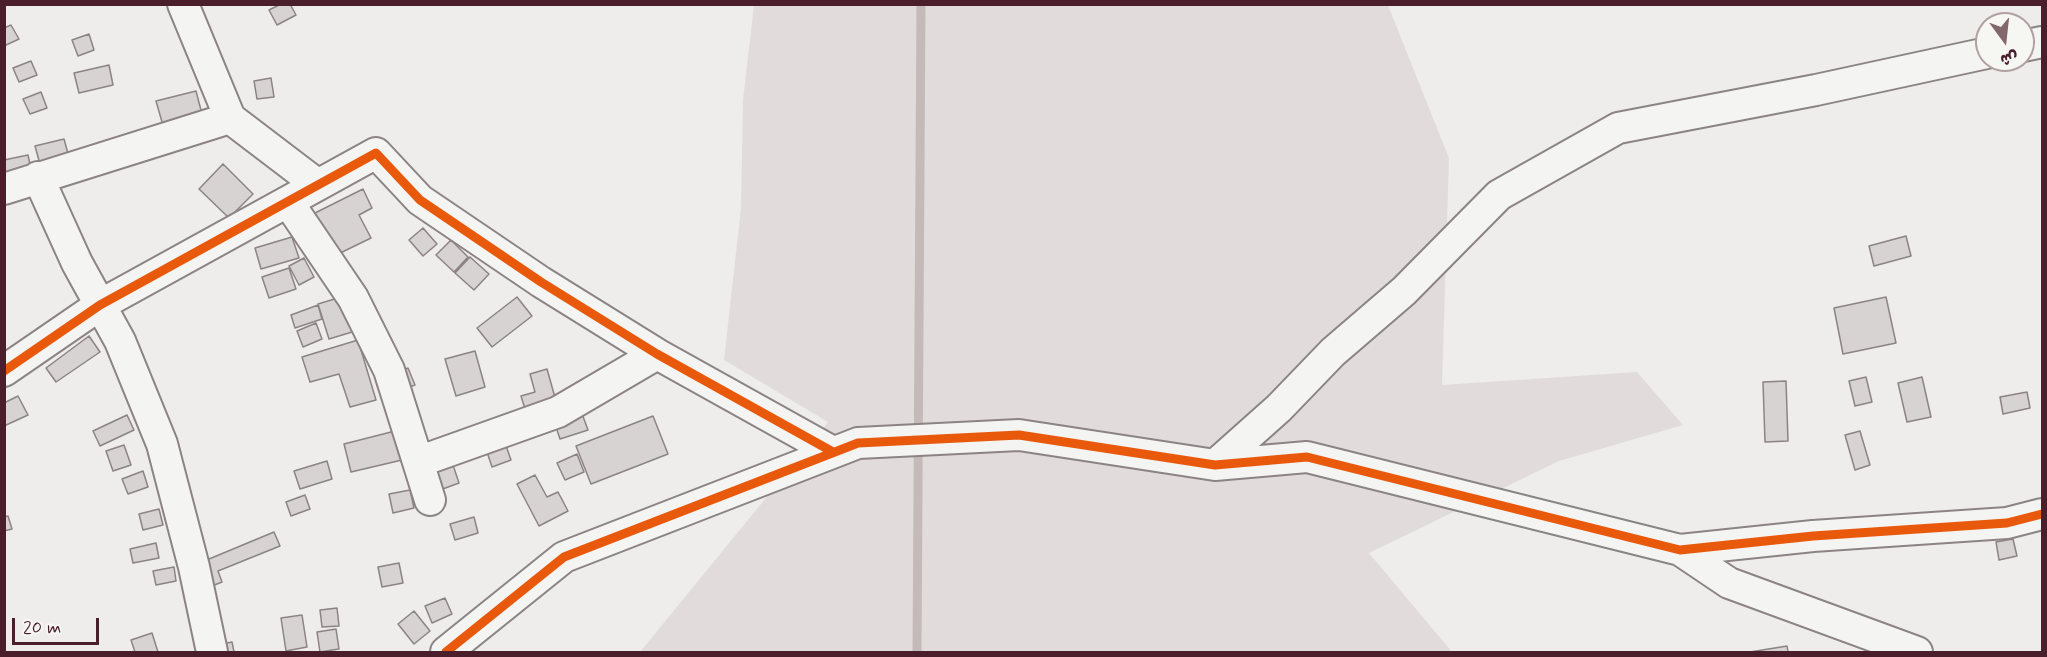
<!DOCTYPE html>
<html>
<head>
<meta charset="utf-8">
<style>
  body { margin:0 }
  #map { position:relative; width:2047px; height:657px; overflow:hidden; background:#eeedeb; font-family:Mynerve,"Playpen Sans Arabic",sans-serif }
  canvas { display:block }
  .frame { position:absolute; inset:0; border:6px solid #4a1f2b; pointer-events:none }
  .north { position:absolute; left:1975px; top:12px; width:60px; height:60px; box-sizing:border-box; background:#f6f6f2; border:2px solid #b1a0a2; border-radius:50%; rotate:165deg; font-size:16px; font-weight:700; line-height:24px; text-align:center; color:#4a1f2b }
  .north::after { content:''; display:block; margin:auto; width:21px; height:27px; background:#83676e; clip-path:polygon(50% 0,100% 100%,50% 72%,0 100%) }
  .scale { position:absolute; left:12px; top:618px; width:87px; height:27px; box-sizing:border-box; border:3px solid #4a1f2b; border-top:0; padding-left:8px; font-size:18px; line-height:21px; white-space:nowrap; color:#4a1f2b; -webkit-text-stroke:4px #f6f6f2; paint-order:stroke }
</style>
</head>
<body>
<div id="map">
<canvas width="2047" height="657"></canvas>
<div class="frame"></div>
<div class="north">ش</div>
<div class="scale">20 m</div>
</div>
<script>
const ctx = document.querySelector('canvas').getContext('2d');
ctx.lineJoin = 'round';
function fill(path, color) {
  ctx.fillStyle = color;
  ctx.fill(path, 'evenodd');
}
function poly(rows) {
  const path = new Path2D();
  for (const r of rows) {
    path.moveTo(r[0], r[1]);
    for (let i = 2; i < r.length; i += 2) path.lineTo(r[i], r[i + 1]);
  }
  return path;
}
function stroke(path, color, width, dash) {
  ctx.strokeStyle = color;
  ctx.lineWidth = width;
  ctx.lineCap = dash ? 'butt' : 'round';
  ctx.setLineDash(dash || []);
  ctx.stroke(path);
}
fill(poly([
  [754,5,1388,5,1449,158,1442,385,1637,372,1683,425,1559,461,1369,553,1452,652,640,652,828,422,724,360,741,208,743,100]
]), '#e1dcdb');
stroke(poly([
  [917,652,921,4]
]), '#c5baba', 9);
const building = poly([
  [281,4,290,4,296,15,277,25,269,10,281,4],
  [11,25,19,39,4,46,4,28,11,25],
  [89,34,94,50,78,56,72,40,89,34],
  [31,61,37,75,19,82,13,68,31,61],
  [109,65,113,85,79,93,74,73,109,65],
  [271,78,274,97,257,99,254,81,271,78],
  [196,91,203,118,164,129,156,101,196,91],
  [41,92,47,108,30,114,23,99,41,92],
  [64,139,70,161,41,168,35,146,64,139],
  [28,155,32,174,4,179,4,160,28,155],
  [223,164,253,194,229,218,199,189,223,164],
  [363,189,372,208,359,215,371,238,332,257,311,215,363,189],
  [423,228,437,244,423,256,409,240,423,228],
  [1906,236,1911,256,1874,266,1869,246,1906,236],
  [292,237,299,258,261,269,255,248,292,237],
  [451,240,468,257,454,272,436,255,451,240],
  [470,257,489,274,474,290,455,273,470,257],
  [304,258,314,277,299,285,289,266,304,258],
  [289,268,296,289,269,298,262,277,289,268],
  [341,297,352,332,329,339,318,304,341,297],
  [517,297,532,316,492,347,477,328,517,297],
  [1886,297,1896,343,1843,354,1834,308,1886,297],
  [318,305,322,319,295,328,291,315,318,305],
  [316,323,322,339,303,347,297,331,316,323],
  [89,336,100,352,56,382,46,368,89,336],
  [358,340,376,400,350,407,339,374,310,382,302,357,358,340],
  [475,351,485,387,456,396,445,359,475,351],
  [408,368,415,385,396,392,390,375,408,368],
  [547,369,556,401,525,409,521,396,535,392,530,374,547,369],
  [1866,377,1872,402,1855,406,1849,381,1866,377],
  [1922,377,1931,417,1907,422,1898,383,1922,377],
  [1786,381,1788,441,1765,442,1763,382,1786,381],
  [2027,392,2030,408,2003,414,2000,397,2027,392],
  [18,396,28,415,4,426,4,403,18,396],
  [581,411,588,430,560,439,554,421,581,411],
  [127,415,134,430,100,446,93,431,127,415],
  [653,416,668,454,591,484,576,446,653,416],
  [395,431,402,460,351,472,344,444,395,431],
  [1860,431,1870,465,1855,470,1845,435,1860,431],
  [504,440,511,460,492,467,485,446,504,440],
  [124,445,131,465,113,471,106,451,124,445],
  [577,454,584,472,565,480,557,463,577,454],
  [327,461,332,479,300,489,294,471,327,461],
  [452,462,459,483,440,490,433,469,452,462],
  [143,471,148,487,128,494,122,479,143,471],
  [535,475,547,497,558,492,568,511,539,526,517,484,535,475],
  [410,490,414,508,393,513,389,494,410,490],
  [305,495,310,509,291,516,286,502,305,495],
  [159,509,163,525,143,530,139,514,159,509],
  [8,516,12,529,4,531,4,517,8,516],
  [474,517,478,533,455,540,450,524,474,517],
  [274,532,280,546,218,571,222,582,207,588,197,564,274,532],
  [2013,539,2017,556,1999,560,1996,542,2013,539],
  [156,543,159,558,133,563,130,549,156,543],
  [399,563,403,583,382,587,378,567,399,563],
  [174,567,176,581,156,585,153,571,174,567],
  [445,598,452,614,432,623,425,606,445,598],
  [337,608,339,626,322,627,320,610,337,608],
  [414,611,430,631,414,644,398,624,414,611],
  [302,615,307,647,286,651,281,618,302,615],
  [336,629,339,649,320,652,317,632,336,629],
  [152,633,158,652,135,652,131,640,152,633],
  [232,642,234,652,218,652,217,645,232,642],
  [1787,646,1788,652,1750,652,1787,646]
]);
fill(building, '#d6d3d2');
stroke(building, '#8c8385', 1.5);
const minor = poly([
  [183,4,230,118,318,185],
  [2023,46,2042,42],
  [38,177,77,263,120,341,162,444,194,567,212,652],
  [4,189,230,118],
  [288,202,353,298,389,370,430,500],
  [4,371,100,305,376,153,420,200,541,282,657,354,833,452],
  [418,462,558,412,657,354],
  [1215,465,1279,408,1333,352,1404,291,1499,195,1618,128,1816,90,1987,53],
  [1680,550,1729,583,1917,652],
  [446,652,564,557,858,443,1019,435,1215,465,1307,457,1680,550,1813,536,2007,523,2042,514]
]);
stroke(minor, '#8c8385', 34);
stroke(minor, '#f4f4f2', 30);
stroke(poly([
  [4,371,100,305,376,153,420,200,541,282,657,354,833,452],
  [446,652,564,557,858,443,1019,435,1215,465,1307,457,1680,550,1813,536,2007,523,2042,514]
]), '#e8590c', 9);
</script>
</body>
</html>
